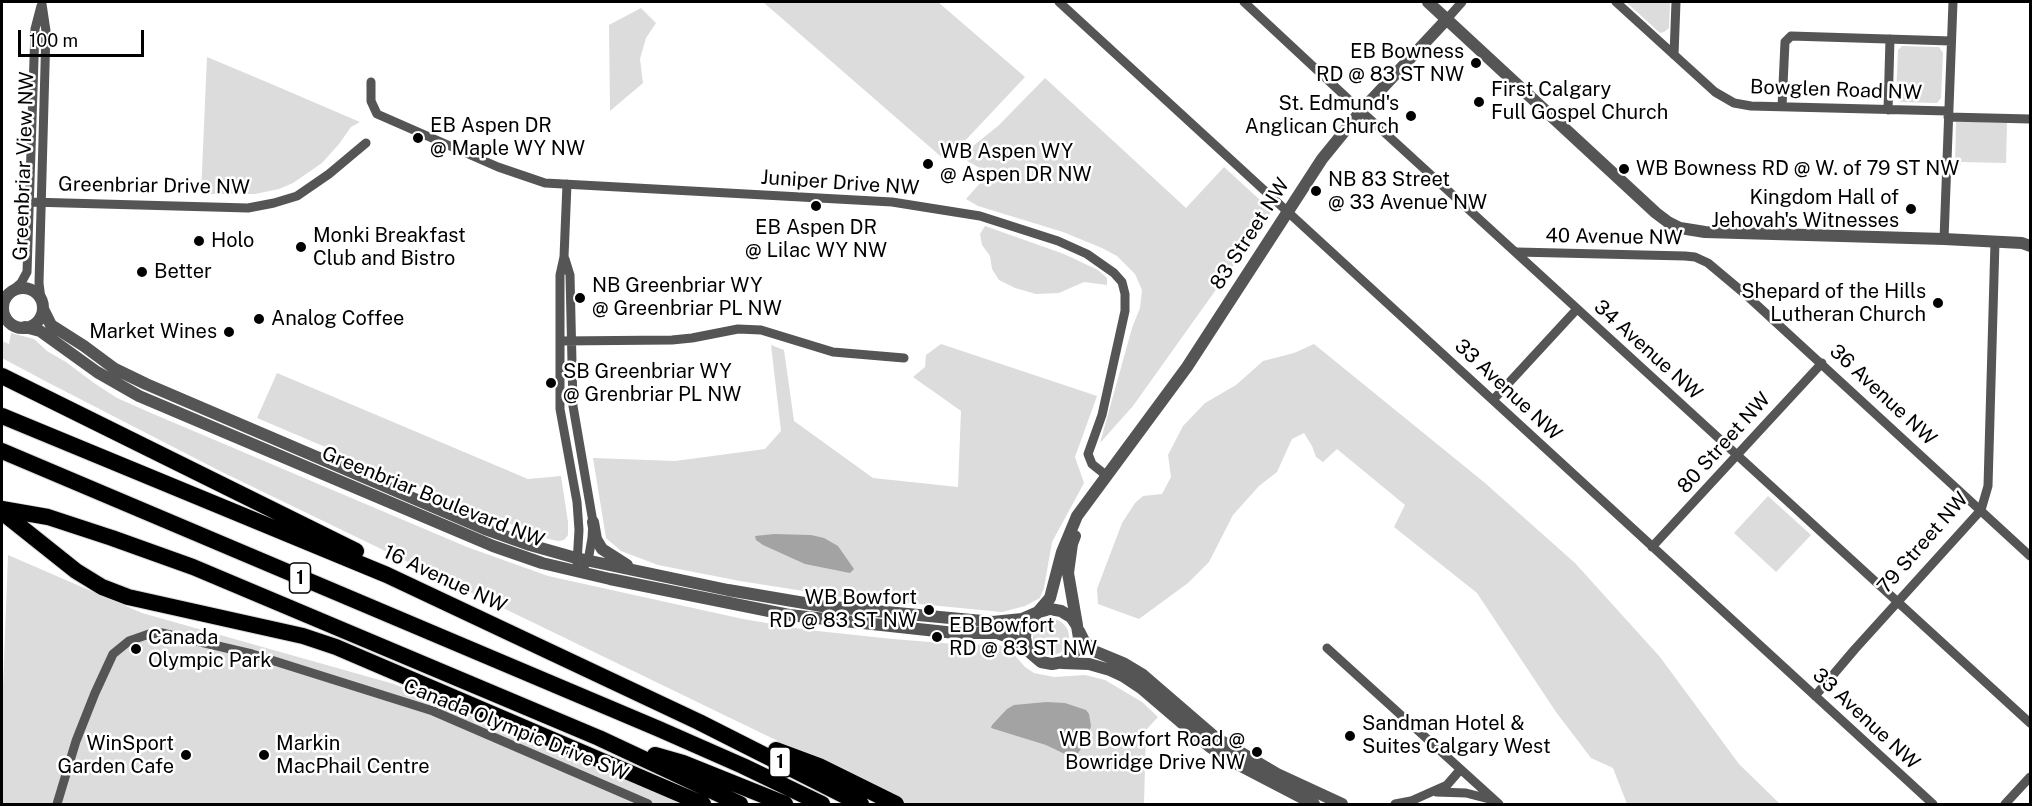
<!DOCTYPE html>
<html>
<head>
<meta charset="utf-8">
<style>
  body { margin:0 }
  #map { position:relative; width:2032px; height:806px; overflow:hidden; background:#fff; font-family:"Public Sans",sans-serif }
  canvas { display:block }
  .frame { position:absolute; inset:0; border:3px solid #000; pointer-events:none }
  .scale { position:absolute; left:18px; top:30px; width:126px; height:27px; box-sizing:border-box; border:3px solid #000; border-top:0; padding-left:8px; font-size:18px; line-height:21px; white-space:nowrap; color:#000; -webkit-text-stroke:4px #fff; paint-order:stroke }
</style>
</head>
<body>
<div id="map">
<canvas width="2032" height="806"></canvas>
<div class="frame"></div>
<div class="scale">100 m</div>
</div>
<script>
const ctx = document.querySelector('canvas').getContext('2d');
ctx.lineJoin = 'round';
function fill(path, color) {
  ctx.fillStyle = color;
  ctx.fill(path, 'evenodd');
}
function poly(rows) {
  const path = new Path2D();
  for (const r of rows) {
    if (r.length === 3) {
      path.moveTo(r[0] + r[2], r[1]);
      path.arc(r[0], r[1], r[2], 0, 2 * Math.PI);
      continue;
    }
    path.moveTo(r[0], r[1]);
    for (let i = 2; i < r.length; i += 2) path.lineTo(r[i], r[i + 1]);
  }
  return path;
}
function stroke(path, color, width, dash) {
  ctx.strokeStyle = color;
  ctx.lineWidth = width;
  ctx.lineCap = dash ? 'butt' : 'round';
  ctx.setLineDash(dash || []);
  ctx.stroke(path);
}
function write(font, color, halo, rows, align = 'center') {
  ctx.font = font + ' "Public Sans",sans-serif';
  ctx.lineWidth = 5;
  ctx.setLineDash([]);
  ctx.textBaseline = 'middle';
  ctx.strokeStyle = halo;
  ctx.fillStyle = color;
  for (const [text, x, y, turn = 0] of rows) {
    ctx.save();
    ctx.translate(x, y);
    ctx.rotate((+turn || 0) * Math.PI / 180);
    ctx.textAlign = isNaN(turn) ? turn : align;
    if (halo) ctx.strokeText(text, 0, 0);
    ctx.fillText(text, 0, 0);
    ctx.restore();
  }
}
fill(poly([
  [763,2,938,2,1025,77,946,161],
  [1626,2,1670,2,1669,28,1664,32,1660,33],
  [641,8,656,23,646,38,640,59,643,83,610,111,609,25],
  [1902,46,1939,47,1943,53,1941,98,1937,103,1901,102,1896,97,1898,50],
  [207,57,269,83,360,122,351,127,339,144,322,163,293,183,279,189,255,194,201,194],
  [1045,78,1186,208,1224,167,1272,211,1133,406,1100,443,1132,328,1140,308,1142,290,1135,274,1117,256,1102,248,1063,232,978,206,966,199,989,173,967,161,968,150,998,126],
  [1956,121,2007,123,2006,163,1961,162,1960,167,1955,164],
  [985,226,1064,254,1098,270,1107,278,1107,285,1084,282,1059,293,1036,294,1015,288,999,280,992,269,990,256,982,245,980,234],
  [11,333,34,339,47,351,66,362,94,383,117,398,151,413,467,547,548,576,743,619,808,630,893,639,967,645,997,644,1009,649,1025,667,1034,673,1054,677,1085,675,1105,680,1142,702,1158,717,1146,730,1144,804,908,804,220,471,47,382,2,358,2,341,9,344],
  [941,344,1097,396,1075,457,1084,483,1052,542,1044,588,1040,598,1025,606,1002,612,835,596,740,581,658,565,621,551,606,538,593,458,675,461,765,449,781,431,771,345,784,350,794,421,873,478,958,487,961,411,913,377,925,367,926,355],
  [1314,344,1485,483,1575,563,1660,657,1739,764,1780,804,1627,804,1613,768,1591,758,1556,712,1477,593,1394,527,1405,505,1337,449,1323,462,1316,457,1312,446,1304,433,1292,439,1277,472,1259,486,1233,515,1209,562,1188,583,1139,619,1098,604,1097,589,1122,523,1135,503,1143,496,1162,494,1171,477,1168,455,1183,426,1205,403,1236,385,1263,361,1294,353],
  [277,373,528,479,561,476,568,522,568,535,564,540,558,541,549,539,469,508,257,418],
  [1768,496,1811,535,1776,572,1734,533],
  [8,555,142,613,394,684,683,804,2,804,2,714],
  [1051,637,18]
]), '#dcdcdc');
fill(poly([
  [774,534,811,535,824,538,838,546,854,569,850,573,805,564,763,545,756,540,755,536],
  [1046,702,1065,703,1086,710,1089,714,1091,726,1087,740,1076,756,1071,757,1046,745,991,728,992,725,1007,709,1014,705]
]), '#a3a3a3');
const motorway = poly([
  [2,376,356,551],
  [2,416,387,575,699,722,861,804],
  [2,451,659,729,743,766,822,804],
  [2,509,48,517,112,538,193,567,599,738,740,804],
  [2,512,76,571,102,587,128,597,303,636,336,647,703,804],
  [776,750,819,766,896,804],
  [655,755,683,763,785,804]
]);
stroke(motorway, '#dbdbdb', 18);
stroke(poly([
  [1059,2,1933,804],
  [1244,2,1361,111,2030,723],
  [1616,2,1715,92,1734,103,1751,106,1948,111],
  [1447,19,1462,2],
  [1674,55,1676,2],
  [371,82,371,101,377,114,498,167,545,183,892,202,980,216,1058,241,1087,254,1114,273,1122,282,1125,294,1125,311,1102,415,1088,454,1092,464,1107,476],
  [1782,107,1785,42,1791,36,1951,41],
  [1888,110,1890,39],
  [1948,117,2030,119],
  [567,184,564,257,560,275,560,409,577,502,579,530,577,563],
  [30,202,248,208,274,203,297,196,329,174,366,143],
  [1944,239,1953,2],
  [1517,252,1685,256,1695,257,1708,263,1745,294,2030,556],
  [565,259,570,275,573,406,593,522,592,538,588,561,585,565],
  [13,290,21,283,27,272,35,29,41,6],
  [2,297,6,297],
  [41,299,39,283,46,31,42,4],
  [2,314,7,319],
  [560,341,672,340,692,338,738,329,761,330,833,352,904,358],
  [1493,400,1577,309],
  [1652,547,1822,363],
  [1327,648,1499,804],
  [1815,696,1855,649,1981,510,1988,486,1995,242],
  [1436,792,1466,793,1493,800],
  [57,804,76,741,95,693,113,654,129,641,149,634,162,633,252,654,433,711,648,804],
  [1395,804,1411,801,1447,785,1460,770],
  [2005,804,2030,777]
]), '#555', 9);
stroke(poly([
  [1428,2,1656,213,1668,222,1680,228,1705,232,1944,239,2022,243,2030,246],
  [23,308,20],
  [43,309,51,325,84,346,115,369,146,384,485,529,530,545,576,558,728,590,822,606,993,622,1022,619,1038,612],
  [25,327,40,331,97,372,139,396,493,546,542,563,610,579,789,615,955,633,997,633,1015,640,1041,662,1052,664,1063,662,1077,650,1079,638,1077,626,1071,617,1061,611,1050,609,1039,612],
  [593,522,596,539,602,549,627,565],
  [1075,536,1072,544,1068,573,1077,625],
  [1079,631,1084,641,1094,651,1123,663,1143,675,1216,738,1277,774,1342,804],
  [1028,650,1025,638,1026,626,1050,598,1062,552,1077,516,1187,367,1322,159,1361,111,1447,19],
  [1062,663,1089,664,1110,670,1123,676,1141,688,1210,747,1235,763,1314,804]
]), '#555', 12);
stroke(motorway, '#000', 16);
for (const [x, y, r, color] of [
  [1476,63,6,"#000"],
  [1479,102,6,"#000"],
  [1411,116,6,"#000"],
  [418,138,6,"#000"],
  [928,164,6,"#000"],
  [1624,169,6,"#000"],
  [1316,191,6,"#000"],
  [816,206,6,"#000"],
  [1911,209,6,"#000"],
  [199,241,6,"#000"],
  [301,247,6,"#000"],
  [142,272,6,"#000"],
  [580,298,6,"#000"],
  [1938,303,6,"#000"],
  [259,319,6,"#000"],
  [229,332,6,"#000"],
  [551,383,6,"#000"],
  [929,610,6,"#000"],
  [937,637,6,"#000"],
  [136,649,6,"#000"],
  [1350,736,6,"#000"],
  [1257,752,6,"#000"],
  [186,755,6,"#000"],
  [264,755,6,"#000"]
]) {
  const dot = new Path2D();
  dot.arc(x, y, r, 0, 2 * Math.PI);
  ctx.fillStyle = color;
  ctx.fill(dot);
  stroke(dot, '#fff', 2);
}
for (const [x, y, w] of [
  [300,578,21],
  [780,762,21]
]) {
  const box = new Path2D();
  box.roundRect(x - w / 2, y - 15, w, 30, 4.5);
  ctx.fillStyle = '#fff';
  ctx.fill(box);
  stroke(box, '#000', 1.5);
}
write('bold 18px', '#000', null, [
  ["1",300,578],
  ["1",780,762]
]);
write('20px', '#000', '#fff', [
  ["EB Bowness",1464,52,"right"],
  ["RD @ 83 ST NW",1464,75,"right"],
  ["First Calgary",1491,90],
  ["Full Gospel Church",1491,113],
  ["St. Edmund's",1399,104,"right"],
  ["Anglican Church",1399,127,"right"],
  ["EB Aspen DR",430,126],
  ["@ Maple WY NW",430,149],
  ["WB Aspen WY",940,152],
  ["@ Aspen DR NW",940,175],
  ["WB Bowness RD @ W. of 79 ST NW",1636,169],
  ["NB 83 Street",1328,180],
  ["@ 33 Avenue NW",1328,203],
  ["Kingdom Hall of",1899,198,"right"],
  ["Jehovah's Witnesses",1899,221,"right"],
  ["EB Aspen DR",816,228,"center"],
  ["@ Lilac WY NW",816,251,"center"],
  ["Monki Breakfast",313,236],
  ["Club and Bistro",313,259],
  ["Holo",211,241],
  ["Better",154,272],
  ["NB Greenbriar WY",592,286],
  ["@ Greenbriar PL NW",592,309],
  ["Shepard of the Hills",1926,292,"right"],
  ["Lutheran Church",1926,315,"right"],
  ["Analog Coffee",271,319],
  ["Market Wines",217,332,"right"],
  ["SB Greenbriar WY",563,372],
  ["@ Grenbriar PL NW",563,395],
  ["WB Bowfort",917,598,"right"],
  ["RD @ 83 ST NW",917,621,"right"],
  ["EB Bowfort",949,626],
  ["RD @ 83 ST NW",949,649],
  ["Canada",148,638],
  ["Olympic Park",148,661],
  ["Sandman Hotel &",1362,724],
  ["Suites Calgary West",1362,747],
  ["WB Bowfort Road @",1245,740,"right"],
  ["Bowridge Drive NW",1245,763,"right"],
  ["WinSport",174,744,"right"],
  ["Garden Cafe",174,767,"right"],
  ["Markin",276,744],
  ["MacPhail Centre",276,767]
], 'left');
write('20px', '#000', '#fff', [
  ["Bowglen Road NW",1836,90,2],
  ["Greenbriar View NW",24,166,-88],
  ["Juniper Drive NW",840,183,4],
  ["Greenbriar Drive NW",154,186,1],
  ["83 Street NW",1250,234,-57],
  ["40 Avenue NW",1614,237,1],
  ["34 Avenue NW",1648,350,42],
  ["33 Avenue NW",1508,390,43],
  ["36 Avenue NW",1883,395,43],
  ["80 Street NW",1724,443,-48],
  ["Greenbriar Boulevard NW",433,497,22],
  ["79 Street NW",1923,543,-49],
  ["16 Avenue NW",445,579,25],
  ["33 Avenue NW",1866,719,43],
  ["Canada Olympic Drive SW",516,730,22]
]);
</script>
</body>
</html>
